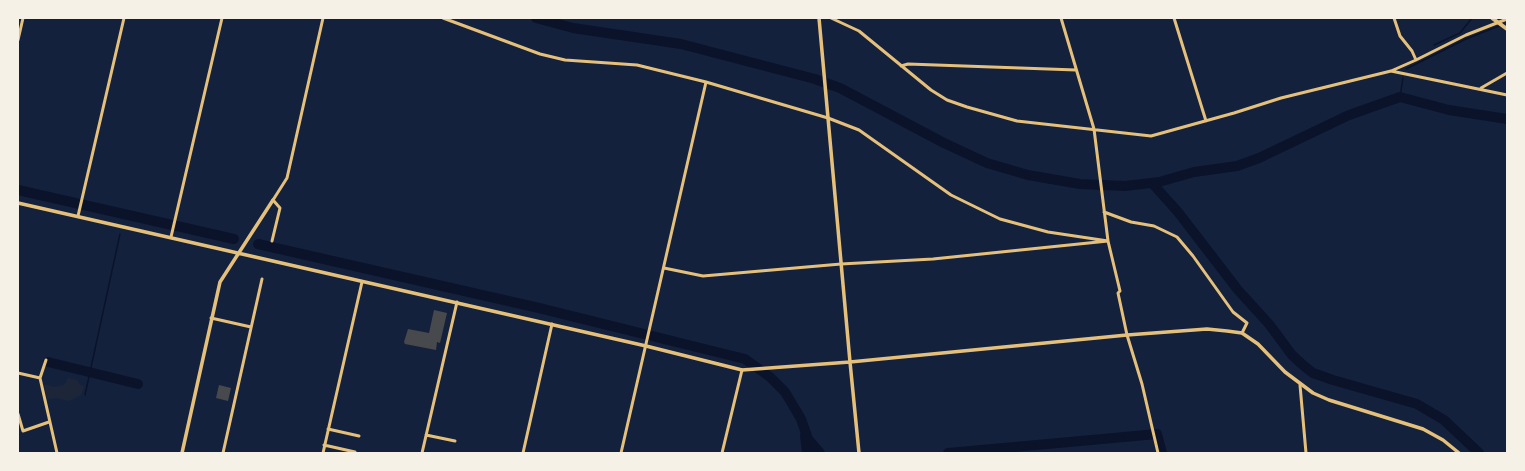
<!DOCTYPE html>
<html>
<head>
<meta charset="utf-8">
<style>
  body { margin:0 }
  #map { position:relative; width:1525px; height:471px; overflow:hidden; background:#14213d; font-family:Jost,sans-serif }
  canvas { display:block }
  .frame { position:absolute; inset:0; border:19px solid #f6f1e7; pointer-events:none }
</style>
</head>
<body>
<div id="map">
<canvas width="1525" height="471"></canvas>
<div class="frame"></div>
</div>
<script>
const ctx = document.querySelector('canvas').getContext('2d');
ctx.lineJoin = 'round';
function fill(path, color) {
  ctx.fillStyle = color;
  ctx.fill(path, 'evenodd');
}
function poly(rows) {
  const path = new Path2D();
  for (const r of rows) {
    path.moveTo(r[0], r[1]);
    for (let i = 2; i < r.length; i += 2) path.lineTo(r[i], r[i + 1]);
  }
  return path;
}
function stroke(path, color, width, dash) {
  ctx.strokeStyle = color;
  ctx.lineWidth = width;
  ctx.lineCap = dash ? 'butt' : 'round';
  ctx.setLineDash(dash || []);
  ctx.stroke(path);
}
fill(poly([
  [68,378,77,380,80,385,84,386,81,395,69,401,57,398,47,399,44,384,55,387,64,385]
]), '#1d2539');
stroke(poly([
  [1434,45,1460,33,1472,18],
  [1406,69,1466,39,1499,26],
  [1400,97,1403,78],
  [85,395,120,234]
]), '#0b132b', 1.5);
stroke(poly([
  [536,18,573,28,681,44,815,79,840,88,944,143,987,163,1028,175,1080,184,1125,186,1159,182,1194,172,1237,166,1259,158,1349,115,1400,97,1449,110,1507,119],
  [1152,183,1178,212,1238,290,1269,324,1292,355,1304,366,1313,373,1333,380,1417,404,1444,420,1479,453],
  [18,190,234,239],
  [258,244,539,308,745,359,770,377,785,392,801,419,808,439,820,453],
  [48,362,138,384],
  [805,435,807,453],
  [948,453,1157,434,1162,453]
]), '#0b132b', 10);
fill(poly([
  [434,310,447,313,440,343,437,342,436,350,405,344,404,342,408,329,429,333],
  [219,385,231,388,228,401,216,398]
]), '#48494c');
stroke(poly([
  [443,18,540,54,565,60,637,65,706,82,828,118,859,130,951,195,1000,219,1048,232,1108,241,1094,129,1061,18],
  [831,18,859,31,931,90,947,100,967,107,1017,121,1151,136,1234,113,1281,98,1391,71,1416,60,1412,51,1400,36,1394,18],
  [1174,18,1206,121],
  [18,40,23,18],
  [1416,60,1466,35,1507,19],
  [901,66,908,64,1076,70],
  [1391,71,1507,95],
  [1481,88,1507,73],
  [1104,212,1131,222,1154,226,1177,237,1193,256,1233,312,1247,323,1242,333],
  [78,216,124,18],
  [171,237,222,18],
  [272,241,280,208,273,200,287,178,323,18],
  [664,268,703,276,841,264,933,259,1108,241,1120,291,1118,293,1127,335,1142,384,1158,453],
  [211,318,251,327],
  [46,360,40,378,57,453],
  [18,373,40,378],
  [1300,385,1306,453],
  [18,414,23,431,49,422],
  [328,429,359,436],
  [426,435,455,441],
  [324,445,355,452],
  [223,453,262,279],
  [323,453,362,282],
  [422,453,457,302],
  [523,453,552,324],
  [621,453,706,82],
  [722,453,742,370]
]), '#e5c07b', 3);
stroke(poly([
  [819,18,850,362,1127,335,1207,329,1227,331,1242,333,1258,344,1285,372,1313,393,1329,400,1423,429,1443,440,1459,453],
  [18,203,646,346,742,370,850,362,859,453],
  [182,453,220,282,273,200]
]), '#e5c07b', 3.5);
stroke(poly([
  [1492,18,1507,29]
]), '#e5c07b', 4);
</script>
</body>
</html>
